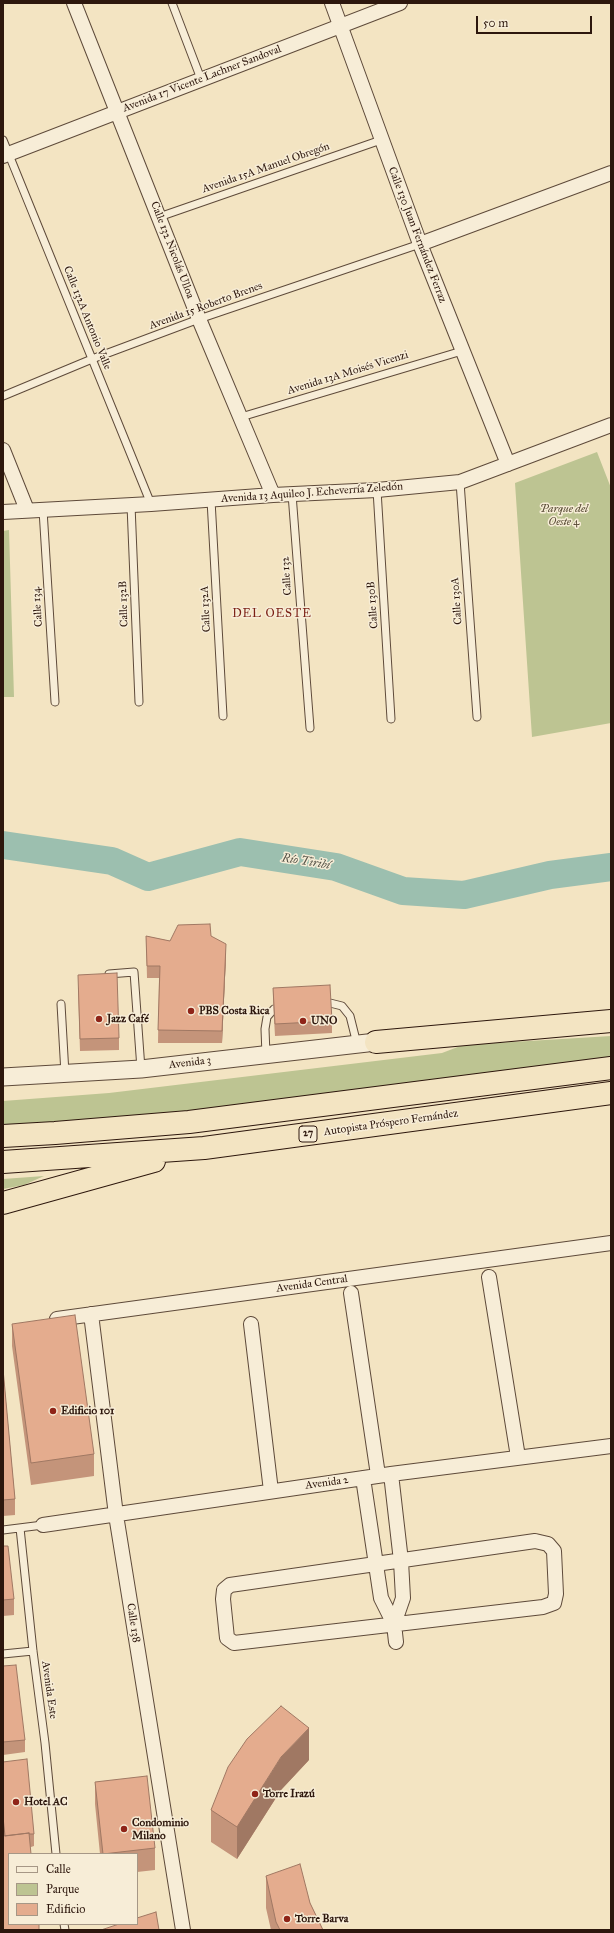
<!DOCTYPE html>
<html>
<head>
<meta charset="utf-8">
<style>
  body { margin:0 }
  #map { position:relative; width:614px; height:1933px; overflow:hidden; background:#f3e4c2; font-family:"IM FELL Great Primer",serif }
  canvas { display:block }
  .frame { position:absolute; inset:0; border:4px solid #2d170d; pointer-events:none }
  .legend { position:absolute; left:8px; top:1853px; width:130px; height:72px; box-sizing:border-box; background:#f7edd7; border:1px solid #a69786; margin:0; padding:5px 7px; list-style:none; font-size:12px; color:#2d170d }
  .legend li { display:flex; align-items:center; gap:8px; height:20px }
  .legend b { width:20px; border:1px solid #a69786 }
  .scale { position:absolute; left:476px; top:16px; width:116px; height:18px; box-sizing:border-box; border:2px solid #2d170d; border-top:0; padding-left:5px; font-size:12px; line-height:14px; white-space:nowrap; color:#2d170d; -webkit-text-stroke:3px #f7edd7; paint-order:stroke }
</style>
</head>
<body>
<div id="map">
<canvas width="614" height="1933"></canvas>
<div class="frame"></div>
<ul class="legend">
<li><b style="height:5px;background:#f7edd7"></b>Calle</li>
<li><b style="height:11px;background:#bdc492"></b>Parque</li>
<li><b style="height:11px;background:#e4ac8e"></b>Edificio</li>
</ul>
<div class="scale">50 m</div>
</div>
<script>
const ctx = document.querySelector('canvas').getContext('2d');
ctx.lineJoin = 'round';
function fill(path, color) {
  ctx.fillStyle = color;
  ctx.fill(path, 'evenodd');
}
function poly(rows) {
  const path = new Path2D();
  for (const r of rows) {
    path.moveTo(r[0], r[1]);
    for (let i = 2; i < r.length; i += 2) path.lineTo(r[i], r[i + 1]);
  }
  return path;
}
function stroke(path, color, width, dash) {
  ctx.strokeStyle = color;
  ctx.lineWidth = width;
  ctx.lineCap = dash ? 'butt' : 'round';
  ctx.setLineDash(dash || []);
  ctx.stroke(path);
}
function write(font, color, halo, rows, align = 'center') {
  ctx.font = font + ' "IM FELL Great Primer",serif';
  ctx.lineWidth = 3;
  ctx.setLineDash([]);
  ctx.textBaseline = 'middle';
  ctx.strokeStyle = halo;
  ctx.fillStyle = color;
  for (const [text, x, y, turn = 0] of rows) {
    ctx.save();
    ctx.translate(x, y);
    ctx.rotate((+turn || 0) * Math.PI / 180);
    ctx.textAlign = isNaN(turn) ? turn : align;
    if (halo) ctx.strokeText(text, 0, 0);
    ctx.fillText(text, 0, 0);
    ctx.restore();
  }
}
fill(poly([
  [597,452,611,488,611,723,532,737,515,483],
  [9,530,14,697,3,697,3,531],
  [611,1036,611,1059,110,1123,3,1130,3,1101,109,1093,442,1053,463,1045],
  [44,1176,24,1185,3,1189,3,1179]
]), '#bdc492');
stroke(poly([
  [3,845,112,861,148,877,240,852,336,867,403,891,464,895,550,875,611,867]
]), '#9cbfaf', 28);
const service = poly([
  [172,3,201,79],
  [3,140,151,504],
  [159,217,381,140],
  [3,396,92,359,199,319,420,244],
  [241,417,462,351],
  [460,482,477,717],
  [377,490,391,719],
  [292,494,310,728],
  [211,500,223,716],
  [131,505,139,702],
  [43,510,55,702],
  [109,974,134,972,141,1069],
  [330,1003,342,1006,350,1016,357,1044],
  [61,1004,65,1074],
  [266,1055,265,1029,267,1017,274,1009],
  [20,1528,33,1651,45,1743,56,1854],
  [3,1530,43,1525],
  [3,1654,33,1651],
  [64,1924,65,1930]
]);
const minor = poly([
  [74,3,199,319,273,495],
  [332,3,420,244,508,464],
  [3,156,400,3],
  [420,244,611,173],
  [3,450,27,510],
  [3,512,151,504,273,495,377,490,460,482,611,425],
  [489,1277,518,1457],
  [351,1293,378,1475],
  [91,1314,116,1515,183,1930],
  [57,1319,611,1243],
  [251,1324,271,1491],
  [391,1474,401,1561,403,1598,394,1624],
  [363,1478,381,1598,394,1624,396,1642],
  [43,1525,391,1474,611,1446],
  [535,1541,548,1544,554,1551,556,1594,554,1603,543,1607,234,1643,227,1638,223,1599,224,1590,230,1585,535,1541]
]);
const tertiary = poly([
  [3,1077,141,1069,376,1042]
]);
const trunk = poly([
  [376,1042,611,1021],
  [3,1136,55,1133,189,1122,611,1068],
  [3,1162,204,1148,611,1093],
  [3,1203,154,1161]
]);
stroke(service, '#5e4a3a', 9);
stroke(minor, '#5e4a3a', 16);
stroke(tertiary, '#5e4a3a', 19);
stroke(trunk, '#2d170d', 24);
stroke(service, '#f7edd7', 7);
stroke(minor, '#f7edd7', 14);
stroke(tertiary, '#f7edd7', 17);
stroke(trunk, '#f3e4c2', 22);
fill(poly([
  [146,936,170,941,211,936,226,956,222,1043,158,1043,159,978,147,978],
  [78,987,119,1038,119,1050,80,1051],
  [273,988,332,1021,332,1033,275,1036,273,1000],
  [12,1324,94,1454,94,1476,31,1485,12,1346],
  [3,1369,15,1499,15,1515,3,1516],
  [3,1546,14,1599,14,1615,3,1616],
  [3,1666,25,1740,25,1752,3,1755],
  [309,1760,281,1790,237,1859,211,1842,211,1810],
  [3,1762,34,1834,34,1846,31,1847,4,1836,3,1829],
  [95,1782,155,1848,155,1870,137,1872,137,1854,100,1854,95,1804],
  [266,1876,310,1903,323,1930,271,1930,266,1908]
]), '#c4947a');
fill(poly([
  [226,944,226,956,222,1043,222,1031],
  [309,1728,309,1760,281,1790,237,1859,237,1827,281,1757]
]), '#a07863');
const building = poly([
  [210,924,211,936,226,944,222,1031,158,1030,160,966,147,966,146,936,170,941,178,925,210,924],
  [117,973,119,1038,80,1039,78,975,117,973],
  [330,985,332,1021,275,1024,273,988,330,985],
  [75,1315,94,1454,31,1463,12,1324,75,1315],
  [3,1369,15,1499,3,1500,3,1369],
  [3,1546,8,1546,14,1599,3,1600,3,1546],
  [16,1665,25,1740,3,1742,3,1666,16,1665],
  [281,1706,309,1728,281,1757,237,1827,211,1810,228,1767,247,1739,281,1706],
  [27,1759,34,1834,29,1834,29,1833,5,1836,3,1817,3,1762,27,1759],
  [147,1776,155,1848,103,1854,95,1782,147,1776],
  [29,1833,31,1854,9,1854,9,1924,39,1924,39,1930,3,1930,3,1836,29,1833],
  [300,1864,310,1903,323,1930,280,1930,276,1922,266,1876,300,1864],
  [156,1912,159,1930,101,1930,119,1924,137,1924,137,1918,156,1912]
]);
fill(building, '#e4ac8e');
stroke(building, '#a07863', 1);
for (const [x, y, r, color] of [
  [191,1011,4,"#8f2418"],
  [99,1019,4,"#8f2418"],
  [303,1021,4,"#8f2418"],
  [53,1411,4,"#8f2418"],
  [255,1794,4,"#8f2418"],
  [16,1802,4,"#8f2418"],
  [124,1829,4,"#8f2418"],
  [287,1919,4,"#8f2418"]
]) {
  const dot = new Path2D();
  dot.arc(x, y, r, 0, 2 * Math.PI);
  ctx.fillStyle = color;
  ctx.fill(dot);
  stroke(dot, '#f7edd7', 1.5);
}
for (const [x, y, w] of [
  [308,1134,18]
]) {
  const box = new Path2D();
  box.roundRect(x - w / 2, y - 8, w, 16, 3);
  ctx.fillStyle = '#f7edd7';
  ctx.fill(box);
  stroke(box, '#2d170d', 1);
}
write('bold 10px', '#2d170d', null, [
  ["27",308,1134]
]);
write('11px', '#2d170d', '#f7edd7', [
  ["Avenida 17 Vicente Lachner Sandoval",202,79,-21],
  ["Avenida 15A Manuel Obregón",266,168,-19],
  ["Calle 130 Juan Fernández Ferraz",417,235,69],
  ["Calle 132 Nicolás Ulloa",172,250,69],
  ["Avenida 15 Roberto Brenes",206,306,-20],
  ["Calle 132A Antonio Valle",87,318,68],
  ["Avenida 13A Moisés Vicenzi",348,373,-17],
  ["Avenida 13 Aquileo J. Echeverría Zeledón",312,493,-4],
  ["Calle 132",287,576,-94],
  ["Calle 130A",457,601,-94],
  ["Calle 132B",124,604,-92],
  ["Calle 130B",373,605,-94],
  ["Calle 134",38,607,-94],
  ["Calle 132A",206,609,-93],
  ["Avenida 3",190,1063,-7],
  ["Autopista Próspero Fernández",391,1123,-8],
  ["Avenida Central",312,1284,-8],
  ["Avenida 2",327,1483,-8],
  ["Calle 138",133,1623,81],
  ["Avenida Este",49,1690,82]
]);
write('italic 11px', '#584b35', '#f7edd7', [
  ["Parque del",564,509],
  ["Oeste 4",564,522]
]);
write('bold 11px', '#2d170d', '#f7edd7', [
  ["PBS Costa Rica",199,1011],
  ["Jazz Café",107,1019],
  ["UNO",311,1021],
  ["Edificio 101",61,1411],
  ["Torre Irazú",263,1794],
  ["Hotel AC",24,1802],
  ["Condominio",132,1823],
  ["Milano",132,1836],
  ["Torre Barva",295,1919]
], 'left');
ctx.letterSpacing = '1px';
write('12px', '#7a1f14', '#f7edd7', [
  ["DEL OESTE",272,614]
]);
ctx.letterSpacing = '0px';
write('italic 12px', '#545246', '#f7edd7', [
  ["Río Tiribí",306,862,9]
]);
</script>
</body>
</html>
